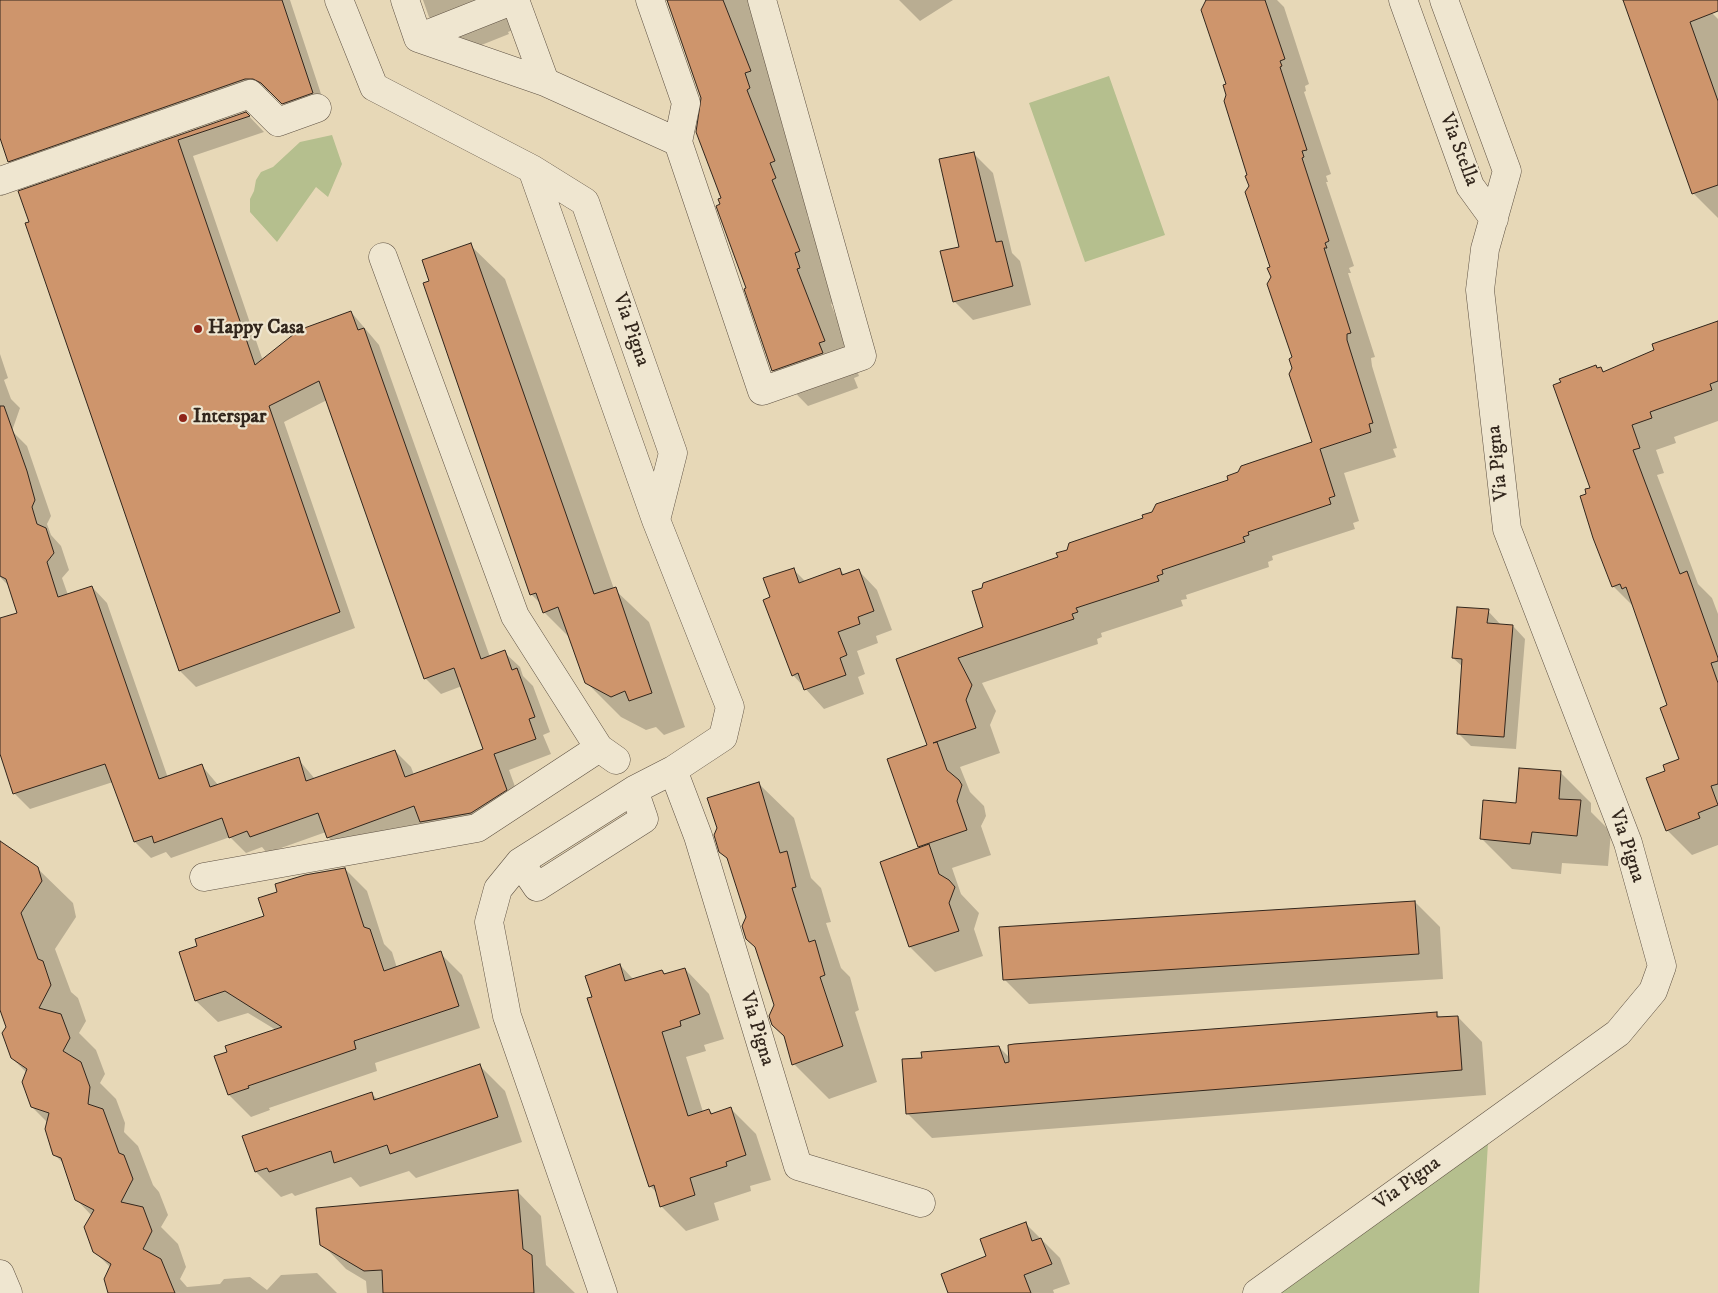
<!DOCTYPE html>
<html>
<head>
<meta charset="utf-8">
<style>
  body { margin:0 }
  canvas { display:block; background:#e7d8b7 }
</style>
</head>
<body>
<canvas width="1718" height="1293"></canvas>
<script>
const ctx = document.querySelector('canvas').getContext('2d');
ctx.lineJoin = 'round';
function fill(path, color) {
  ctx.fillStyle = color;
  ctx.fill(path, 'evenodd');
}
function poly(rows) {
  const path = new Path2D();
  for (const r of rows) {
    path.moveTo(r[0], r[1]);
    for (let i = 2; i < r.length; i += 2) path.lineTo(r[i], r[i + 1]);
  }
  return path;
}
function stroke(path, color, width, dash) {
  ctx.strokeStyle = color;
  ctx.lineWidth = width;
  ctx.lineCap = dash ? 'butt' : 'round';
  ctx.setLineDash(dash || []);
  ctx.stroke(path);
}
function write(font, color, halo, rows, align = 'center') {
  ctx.font = font + ' "IM FELL DW Pica",serif';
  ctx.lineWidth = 4.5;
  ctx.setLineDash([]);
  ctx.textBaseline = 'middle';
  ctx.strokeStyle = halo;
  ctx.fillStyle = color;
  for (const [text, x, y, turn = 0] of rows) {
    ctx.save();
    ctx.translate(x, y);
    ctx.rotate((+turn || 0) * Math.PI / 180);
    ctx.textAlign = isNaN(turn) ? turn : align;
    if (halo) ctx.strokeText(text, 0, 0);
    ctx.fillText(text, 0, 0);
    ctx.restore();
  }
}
fill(poly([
  [1109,76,1165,235,1085,262,1029,103],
  [332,135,342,164,328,197,316,187,277,242,250,212,250,199,254,191,256,180,261,172,273,167,300,142],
  [1489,1126,1479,1293,1273,1293]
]), '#b5bf8e');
fill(poly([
  [0,0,290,0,325,106,296,116,275,95,267,91,258,91,22,174,9,161,0,134],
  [423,0,502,0,513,30,508,32,509,34,464,52,429,17],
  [668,0,753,0,760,33,757,34,785,106,785,124,782,125,810,196,810,214,807,215,834,287,834,303,831,304,859,376,854,378,858,388,808,406,773,370,721,205,722,199,702,98],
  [899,0,953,0,920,21],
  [1205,0,1277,0,1284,7,1309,84,1305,86,1306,91,1304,92,1331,174,1326,176,1328,182,1326,182,1354,266,1349,268,1351,273,1348,273,1375,357,1371,358,1372,366,1397,448,1393,449,1396,457,1344,473,1359,521,1353,523,1355,529,1272,556,1273,560,1268,562,1269,567,1186,595,1187,599,1181,600,1183,606,1101,633,1102,637,1097,639,1098,644,982,683,996,711,990,725,1000,753,960,767,970,792,984,806,986,816,981,826,991,855,952,868,961,894,979,913,974,929,983,956,935,972,910,947,929,746,897,660,985,627,1059,558,1314,443,1293,368,1294,358,1272,277,1272,268],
  [1624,0,1699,0,1718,19,1718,218,1693,193],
  [246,113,264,132,193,156,263,361,351,312,379,345,490,657,504,652,520,667,523,676,533,686,550,732,543,735,551,754,509,770,522,806,344,853,328,837,326,832,267,853,262,847,246,853,230,837,171,858,166,852,151,858,135,842,113,782,30,809,14,793,0,750,0,620,19,613,10,587,0,577,0,354,8,378,4,380,11,399,20,408,12,431,27,446,51,516,47,524,51,535,61,546,69,570,62,578,68,595,92,587,107,603,168,778,202,766,219,786,298,759,315,779,395,751,411,767,414,775,485,750,462,686,441,694,425,678,327,400,284,422,355,628,196,687,180,671,27,224,30,223,20,192],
  [974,154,993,173,1012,253,1020,261,1031,305,973,320,954,301],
  [470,245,505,279,614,589,649,622,685,727,664,735,656,727,646,730,621,717,586,682,570,638,544,612,542,605,532,595,424,284,430,282],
  [1718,322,1718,421,1674,437,1676,443,1656,450,1664,473,1657,475,1670,509,1698,584,1712,598,1718,614,1718,845,1692,855,1667,830,1667,772,1680,759,1669,705,1635,608,1613,586,1588,495,1592,488,1598,369,1601,368,1605,373],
  [793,569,806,582,840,570,845,575,858,570,877,590,892,630,876,636,878,643,857,651,865,674,858,677,864,694,824,709,793,675,772,598],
  [1488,611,1501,625,1513,626,1525,639,1516,749,1471,746,1458,733,1463,667,1453,658],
  [1561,773,1591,803,1591,812,1611,832,1608,866,1562,863,1561,874,1512,869,1481,838],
  [758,783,794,818,811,878,821,888,831,922,826,923,841,968,850,977,859,1010,855,1012,877,1082,829,1099,794,1064,729,860,720,852],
  [0,845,37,868,73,903,76,917,55,949,71,992,78,998,86,1021,79,1033,96,1050,105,1074,100,1083,116,1099,125,1123,124,1132,138,1146,153,1185,159,1192,168,1215,161,1227,178,1244,186,1267,180,1279,187,1287,220,1284,224,1279,250,1277,267,1290,281,1275,317,1273,337,1293,110,1293,110,1267,94,1251,92,1216,76,1199,64,1164,54,1154,48,1123,32,1107,27,1073,12,1058,10,1022,0,1011],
  [345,869,367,891,384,944,392,952,397,968,440,953,462,975,480,1028,375,1063,377,1071,269,1108,270,1110,251,1117,229,1095,216,1056,276,1030,248,1013,218,1022,196,1001,199,947,266,917],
  [1415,902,1440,927,1443,979,1029,1004,1004,979],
  [620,965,634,980,662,971,666,975,685,969,709,994,724,1039,704,1045,706,1051,686,1057,703,1112,709,1110,713,1114,731,1109,756,1134,771,1180,750,1186,751,1191,714,1203,719,1220,686,1231,661,1206,658,1194,650,1186,593,998],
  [1436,1013,1441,1018,1458,1017,1482,1042,1486,1095,932,1138,907,1113,999,1047,1010,1058],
  [480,1066,505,1091,522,1142,416,1178,409,1171,360,1187,351,1177,295,1196,292,1193,281,1197,256,1172,371,1093,378,1100],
  [517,1191,541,1216,546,1265,575,1293,367,1293,366,1281,346,1269,322,1244],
  [1026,1224,1060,1258,1070,1284,1053,1290,1054,1293,949,1293]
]), '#0003');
const building = poly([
  [0,0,282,0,313,93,282,104,261,83,253,79,245,79,8,162,0,138,0,0],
  [667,0,723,0,751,71,745,73,750,88,747,90,775,161,770,163,776,178,772,180,800,251,795,253,800,268,797,269,825,341,819,343,823,353,772,371,744,289,746,288,716,206,720,204,718,199,721,198,696,132,701,98,667,0],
  [1206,0,1265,0,1285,59,1280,61,1282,66,1280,67,1307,150,1302,151,1304,157,1302,158,1329,241,1325,243,1327,248,1324,248,1351,333,1347,334,1347,340,1373,423,1369,424,1371,432,1320,449,1335,496,1329,498,1331,504,1248,532,1249,535,1243,537,1245,542,1162,570,1163,574,1157,576,1159,581,1076,608,1078,612,1072,614,1074,619,958,658,972,685,966,700,976,728,933,743,937,742,947,770,959,780,962,785,957,801,967,830,918,847,887,759,927,745,896,659,983,627,972,591,982,588,983,583,1058,557,1056,553,1067,550,1069,543,1143,518,1142,515,1152,512,1156,504,1228,480,1227,476,1238,472,1241,466,1312,442,1289,374,1292,368,1289,359,1292,357,1267,284,1271,277,1267,268,1270,267,1245,192,1249,186,1245,176,1247,175,1224,101,1226,95,1223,85,1226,84,1201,10,1206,0],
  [1623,0,1718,0,1718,11,1690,22,1718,101,1718,185,1692,194,1623,0],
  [246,112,250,116,178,140,255,365,299,330,351,311,358,330,364,328,481,659,505,650,512,670,517,668,535,717,529,719,536,739,494,754,507,790,471,813,420,822,414,806,327,838,318,813,250,837,247,831,229,838,222,818,154,843,152,836,134,842,105,764,13,794,0,754,0,618,17,613,6,579,0,576,0,406,4,406,27,471,35,500,32,507,37,524,46,528,54,553,47,562,58,597,92,586,159,779,202,764,210,787,299,757,306,781,395,750,405,777,483,749,454,668,424,679,319,381,269,406,340,612,179,671,25,223,29,222,18,191,246,112],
  [974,152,996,242,1002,241,1013,286,953,302,940,251,959,247,939,159,974,152],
  [471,243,594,594,616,587,652,693,629,701,625,691,611,697,585,683,558,607,543,613,536,593,530,595,423,283,429,281,422,260,471,243],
  [1718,321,1718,381,1710,384,1712,390,1650,412,1652,418,1632,425,1640,448,1633,450,1645,482,1680,574,1687,571,1718,658,1718,661,1711,663,1718,683,1718,784,1711,786,1718,805,1698,813,1700,818,1666,831,1646,778,1665,771,1663,765,1679,759,1660,708,1667,705,1626,587,1622,589,1620,584,1612,587,1593,538,1580,496,1586,494,1585,489,1590,488,1553,385,1561,382,1559,379,1596,365,1597,368,1601,367,1603,372,1654,350,1652,344,1718,321],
  [794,568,799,583,840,568,842,575,859,569,874,611,858,617,860,624,838,632,847,655,840,658,846,675,804,690,798,673,792,676,763,600,770,597,763,578,794,568],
  [1457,607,1489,609,1487,623,1513,625,1504,737,1457,734,1462,659,1452,658,1457,607],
  [1519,768,1561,771,1559,799,1581,800,1577,836,1532,832,1530,844,1480,839,1483,800,1516,803,1519,768],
  [759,782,780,853,787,851,796,887,792,888,809,942,815,940,825,975,820,977,843,1046,792,1065,784,1036,772,1025,769,1016,774,1005,755,947,746,939,742,926,746,917,727,858,719,852,714,835,717,828,707,798,759,782],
  [0,841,38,867,42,881,21,913,38,959,43,961,51,985,39,1008,61,1014,70,1038,63,1051,81,1062,90,1087,88,1104,103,1109,119,1153,124,1155,133,1179,121,1202,143,1207,152,1231,143,1249,161,1259,175,1293,108,1293,104,1279,111,1264,93,1252,84,1227,94,1210,75,1200,61,1158,53,1155,45,1129,49,1113,31,1107,22,1082,27,1069,11,1058,2,1033,6,1027,0,1010,0,841],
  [929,844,939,874,949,880,955,887,949,903,959,931,909,947,880,862,929,844],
  [345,868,364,927,370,929,384,971,441,951,459,1006,354,1041,356,1049,248,1086,249,1088,228,1095,214,1056,227,1052,225,1046,282,1027,225,991,195,1001,179,952,197,946,195,939,264,916,258,898,277,892,275,884,305,875,345,868],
  [1415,901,1419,954,1003,980,999,927,1415,901],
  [620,964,625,981,662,970,664,974,685,968,700,1014,680,1021,681,1026,662,1032,688,1116,709,1109,711,1114,731,1107,746,1155,726,1162,727,1166,690,1178,695,1195,660,1207,654,1185,649,1187,587,998,592,997,585,976,620,964],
  [1437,1012,1437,1017,1458,1016,1462,1070,906,1114,902,1059,922,1058,921,1052,999,1046,1005,1063,1009,1062,1008,1045,1014,1044,1437,1012],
  [480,1064,498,1117,390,1154,387,1145,334,1163,331,1151,269,1172,267,1168,255,1172,242,1136,372,1092,374,1100,480,1064],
  [518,1190,523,1249,532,1255,534,1293,383,1293,382,1270,364,1271,320,1245,316,1208,518,1190],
  [1026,1222,1032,1241,1041,1238,1052,1264,1024,1275,1031,1293,948,1293,941,1274,986,1256,980,1239,1026,1222]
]);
fill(building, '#ce956c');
stroke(building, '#32261c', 1);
const minor = poly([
  [339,0,374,87,532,169,585,202,673,453,656,520],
  [405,0,418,38],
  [515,0,545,82,678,142],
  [650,0,686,103,678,142,762,391,862,356,762,0],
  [1403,0,1470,186,1494,219],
  [418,38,545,82],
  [418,38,514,0],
  [532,169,656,520,730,707,723,737,673,770,634,790,520,862,498,889,489,922,507,1016,603,1293],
  [0,181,250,94,278,122,317,108],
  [383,257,515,616,599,748,616,760],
  [673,770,698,836,798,1166,921,1203],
  [520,862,537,887,644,819,634,790],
  [204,877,477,828,599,748],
  [0,1274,8,1293],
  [1257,1293,1618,1033,1653,991,1662,966,1628,843,1507,529,1480,290,1485,249,1507,171,1444,0]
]);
stroke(minor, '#5f5243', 29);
stroke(minor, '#efe6d0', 28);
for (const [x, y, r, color] of [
  [198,329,5,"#8f2418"],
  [183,418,5,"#8f2418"]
]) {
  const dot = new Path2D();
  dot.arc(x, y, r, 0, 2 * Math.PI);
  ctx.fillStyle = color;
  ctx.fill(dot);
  stroke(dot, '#efe6d0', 2);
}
write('20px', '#32261c', '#efe6d0', [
  ["Via Stella",1458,150,69],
  ["Via Pigna",630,330,71],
  ["Via Pigna",1499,463,-96],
  ["Via Pigna",1626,846,72],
  ["Via Pigna",756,1029,73],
  ["Via Pigna",1408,1184,-36]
]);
write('bold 20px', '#32261c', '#efe6d0', [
  ["Happy Casa",208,329],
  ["Interspar",193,418]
], 'left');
</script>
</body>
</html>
